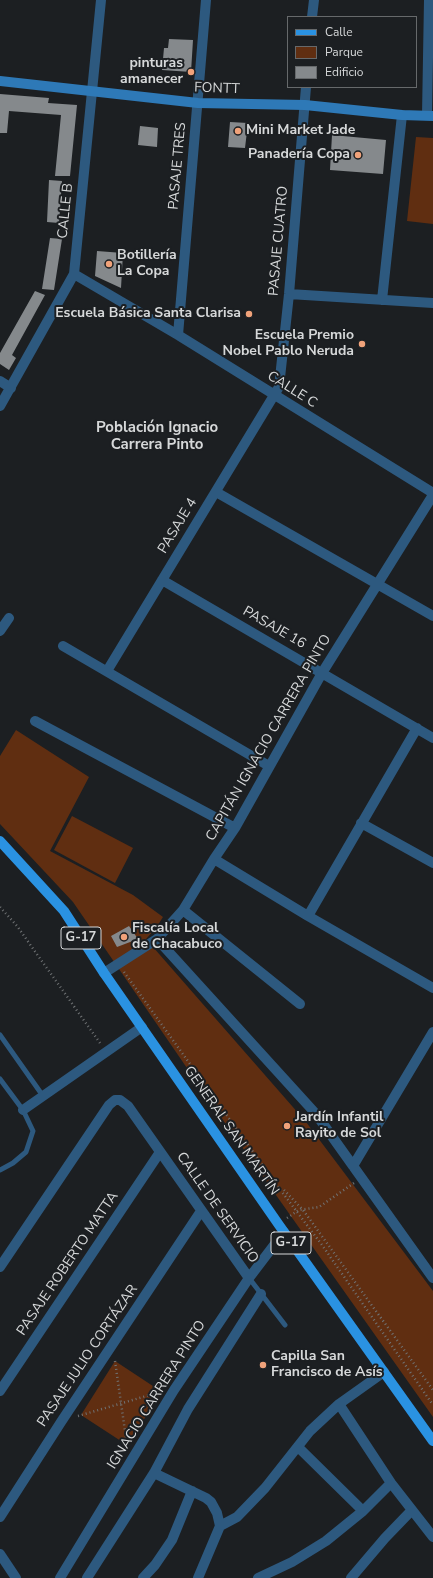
<!DOCTYPE html>
<html>
<head>
<meta charset="utf-8">
<style>
  body { margin:0 }
  #map { position:relative; width:433px; height:1578px; overflow:hidden; background:#1c1f22; font-family:"Nunito Sans",sans-serif }
  canvas { display:block }
  .legend { position:absolute; left:287px; top:16px; width:130px; height:72px; box-sizing:border-box; background:#1c1f22; border:1px solid #66696b; margin:0; padding:5px 7px; list-style:none; font-size:12px; color:#d6d8d9 }
  .legend li { display:flex; align-items:center; gap:8px; height:20px }
  .legend b { width:20px; border:1px solid #66696b }
</style>
</head>
<body>
<div id="map">
<canvas width="433" height="1578"></canvas>
<ul class="legend">
<li><b style="height:5px;background:#2a92e2"></b>Calle</li>
<li><b style="height:11px;background:#602e11"></b>Parque</li>
<li><b style="height:11px;background:#85898c"></b>Edificio</li>
</ul>
</div>
<script>
const ctx = document.querySelector('canvas').getContext('2d');
ctx.lineJoin = 'round';
function fill(path, color) {
  ctx.fillStyle = color;
  ctx.fill(path, 'evenodd');
}
function poly(rows) {
  const path = new Path2D();
  for (const r of rows) {
    path.moveTo(r[0], r[1]);
    for (let i = 2; i < r.length; i += 2) path.lineTo(r[i], r[i + 1]);
  }
  return path;
}
function stroke(path, color, width, dash) {
  ctx.strokeStyle = color;
  ctx.lineWidth = width;
  ctx.lineCap = dash ? 'butt' : 'round';
  ctx.setLineDash(dash || []);
  ctx.stroke(path);
}
function write(font, color, halo, rows, align = 'center') {
  ctx.font = font + ' "Nunito Sans",sans-serif';
  ctx.lineWidth = 4;
  ctx.setLineDash([]);
  ctx.textBaseline = 'middle';
  ctx.strokeStyle = halo;
  ctx.fillStyle = color;
  for (const [text, x, y, turn = 0] of rows) {
    ctx.save();
    ctx.translate(x, y);
    ctx.rotate((+turn || 0) * Math.PI / 180);
    ctx.textAlign = isNaN(turn) ? turn : align;
    if (halo) ctx.strokeText(text, 0, 0);
    ctx.fillText(text, 0, 0);
    ctx.restore();
  }
}
fill(poly([
  [416,137,433,138,433,224,407,221],
  [16,730,89,777,50,851,133,895,163,917,156,928,146,939,306,1122,433,1291,433,1417,213,1106,73,902,0,824,0,756],
  [72,816,133,848,115,883,54,850],
  [115,1361,162,1392,127,1445,81,1415]
]), '#602e11');
fill(poly([
  [169,39,193,40,191,72,162,70,164,48,168,48],
  [0,94,49,98,48,103,77,105,70,176,55,176,61,115,9,111,7,133,0,133],
  [230,122,248,123,245,148,228,147],
  [140,126,158,128,157,147,138,145],
  [332,135,386,140,383,174,330,170],
  [49,180,62,181,59,223,47,222],
  [50,238,62,239,54,290,42,289],
  [97,251,123,253,121,288,95,276],
  [35,291,45,295,12,355,16,358,9,370,0,364,0,353],
  [129,926,138,939,117,947,111,936]
]), '#85898c');
stroke(poly([
  [0,907,17,926,100,1043],
  [124,972,276,1184,322,1245,433,1405],
  [284,1190,303,1210,433,1390],
  [287,1218,299,1210,319,1207,354,1183],
  [115,1361,127,1445],
  [78,1416,160,1392]
]), '#707375', 2.5, [1, 3]);
stroke(poly([
  [0,1035,43,1096],
  [0,1079,23,1110,33,1131,26,1152,13,1163,0,1170],
  [249,1278,285,1325]
]), '#2d597f', 5);
stroke(poly([
  [312,17,314,0],
  [427,115,429,0],
  [74,274,178,335,433,493],
  [289,294,433,303],
  [382,300,402,115],
  [178,335,206,0],
  [0,381,11,388],
  [0,406,74,274,101,0],
  [216,492,433,616],
  [162,580,433,738],
  [0,631,9,618],
  [63,646,269,766],
  [107,671,279,387,289,294,306,87],
  [35,721,235,828],
  [361,823,433,863],
  [214,859,308,916,433,988],
  [183,910,300,1004],
  [308,916,417,728],
  [157,939,316,1114,433,1278],
  [104,973,157,939,183,910,214,859,235,828,322,673,433,495],
  [23,1110,142,1027],
  [353,1166,433,1032],
  [0,1267,109,1105,115,1100,120,1100,128,1106,249,1278],
  [0,1391,160,1152],
  [339,1404,391,1483,433,1537],
  [298,1447,363,1511],
  [154,1473,206,1498,211,1502,217,1513,220,1526,198,1578],
  [0,1517,61,1422,201,1211],
  [220,1526,237,1517,265,1488,310,1431,339,1404,384,1372],
  [0,1554,16,1578],
  [60,1578,174,1390,249,1278,284,1232],
  [87,1578,154,1473,188,1409,261,1294],
  [143,1578,155,1565,172,1540,192,1491],
  [258,1578,292,1562,326,1541,363,1511,391,1483],
  [351,1578,385,1538,412,1510]
]), '#2d597f', 10);
stroke(poly([
  [0,81,198,103,305,105,402,115,433,116]
]), '#2e79b7', 10);
stroke(poly([
  [0,841,64,911,104,973,279,1225,433,1441]
]), '#2a92e2', 10);
for (const [x, y, r, color] of [
  [191,72,4,"#f0a27a"],
  [238,131,4,"#f0a27a"],
  [358,155,4,"#f0a27a"],
  [109,264,4,"#f0a27a"],
  [249,314,4,"#f0a27a"],
  [362,344,4,"#f0a27a"],
  [124,937,4,"#f0a27a"],
  [287,1126,4,"#f0a27a"],
  [263,1365,4,"#f0a27a"]
]) {
  const dot = new Path2D();
  dot.arc(x, y, r, 0, 2 * Math.PI);
  ctx.fillStyle = color;
  ctx.fill(dot);
  stroke(dot, '#1c1f22', 1.5);
}
for (const [x, y, w] of [
  [81,938,40],
  [291,1243,40]
]) {
  const box = new Path2D();
  box.roundRect(x - w / 2, y - 11, w, 22, 3);
  ctx.fillStyle = '#1c1f22';
  ctx.fill(box);
  stroke(box, '#d6d8d9', 1);
}
write('bold 13px', '#d6d8d9', null, [
  ["G-17",81,938],
  ["G-17",291,1243]
]);
write('bold 14px', '#d6d8d9', '#1c1f22', [
  ["pinturas",183,64,"right"],
  ["amanecer",183,80,"right"],
  ["Mini Market Jade",246,131],
  ["Panadería Copa",350,155,"right"],
  ["Botillería",117,256],
  ["La Copa",117,272],
  ["Escuela Básica Santa Clarisa",241,314,"right"],
  ["Escuela Premio",354,336,"right"],
  ["Nobel Pablo Neruda",354,352,"right"],
  ["Fiscalía Local",132,929],
  ["de Chacabuco",132,945],
  ["Jardín Infantil",295,1118],
  ["Rayito de Sol",295,1134],
  ["Capilla San",271,1357],
  ["Francisco de Asís",271,1373]
], 'left');
write('14px', '#d6d8d9', '#1c1f22', [
  ["FONTT",217,89,2],
  ["PASAJE TRES",178,166,-85],
  ["CALLE B",66,211,-84],
  ["PASAJE CUATRO",279,241,-85],
  ["CALLE C",292,390,32],
  ["PASAJE 4",178,526,-59],
  ["PASAJE 16",274,628,30],
  ["CAPITÁN IGNACIO CARRERA PINTO",269,738,-60],
  ["GENERAL SAN MARTÍN",231,1131,55],
  ["CALLE DE SERVICIO",217,1208,55],
  ["PASAJE ROBERTO MATTA",68,1264,-56],
  ["PASAJE JULIO CORTÁZAR",88,1356,-56],
  ["IGNACIO CARRERA PINTO",157,1395,-58]
]);
write('bold 15px', '#d6d8d9', '#1c1f22', [
  ["Población Ignacio",157,428],
  ["Carrera Pinto",157,445]
]);
</script>
</body>
</html>
